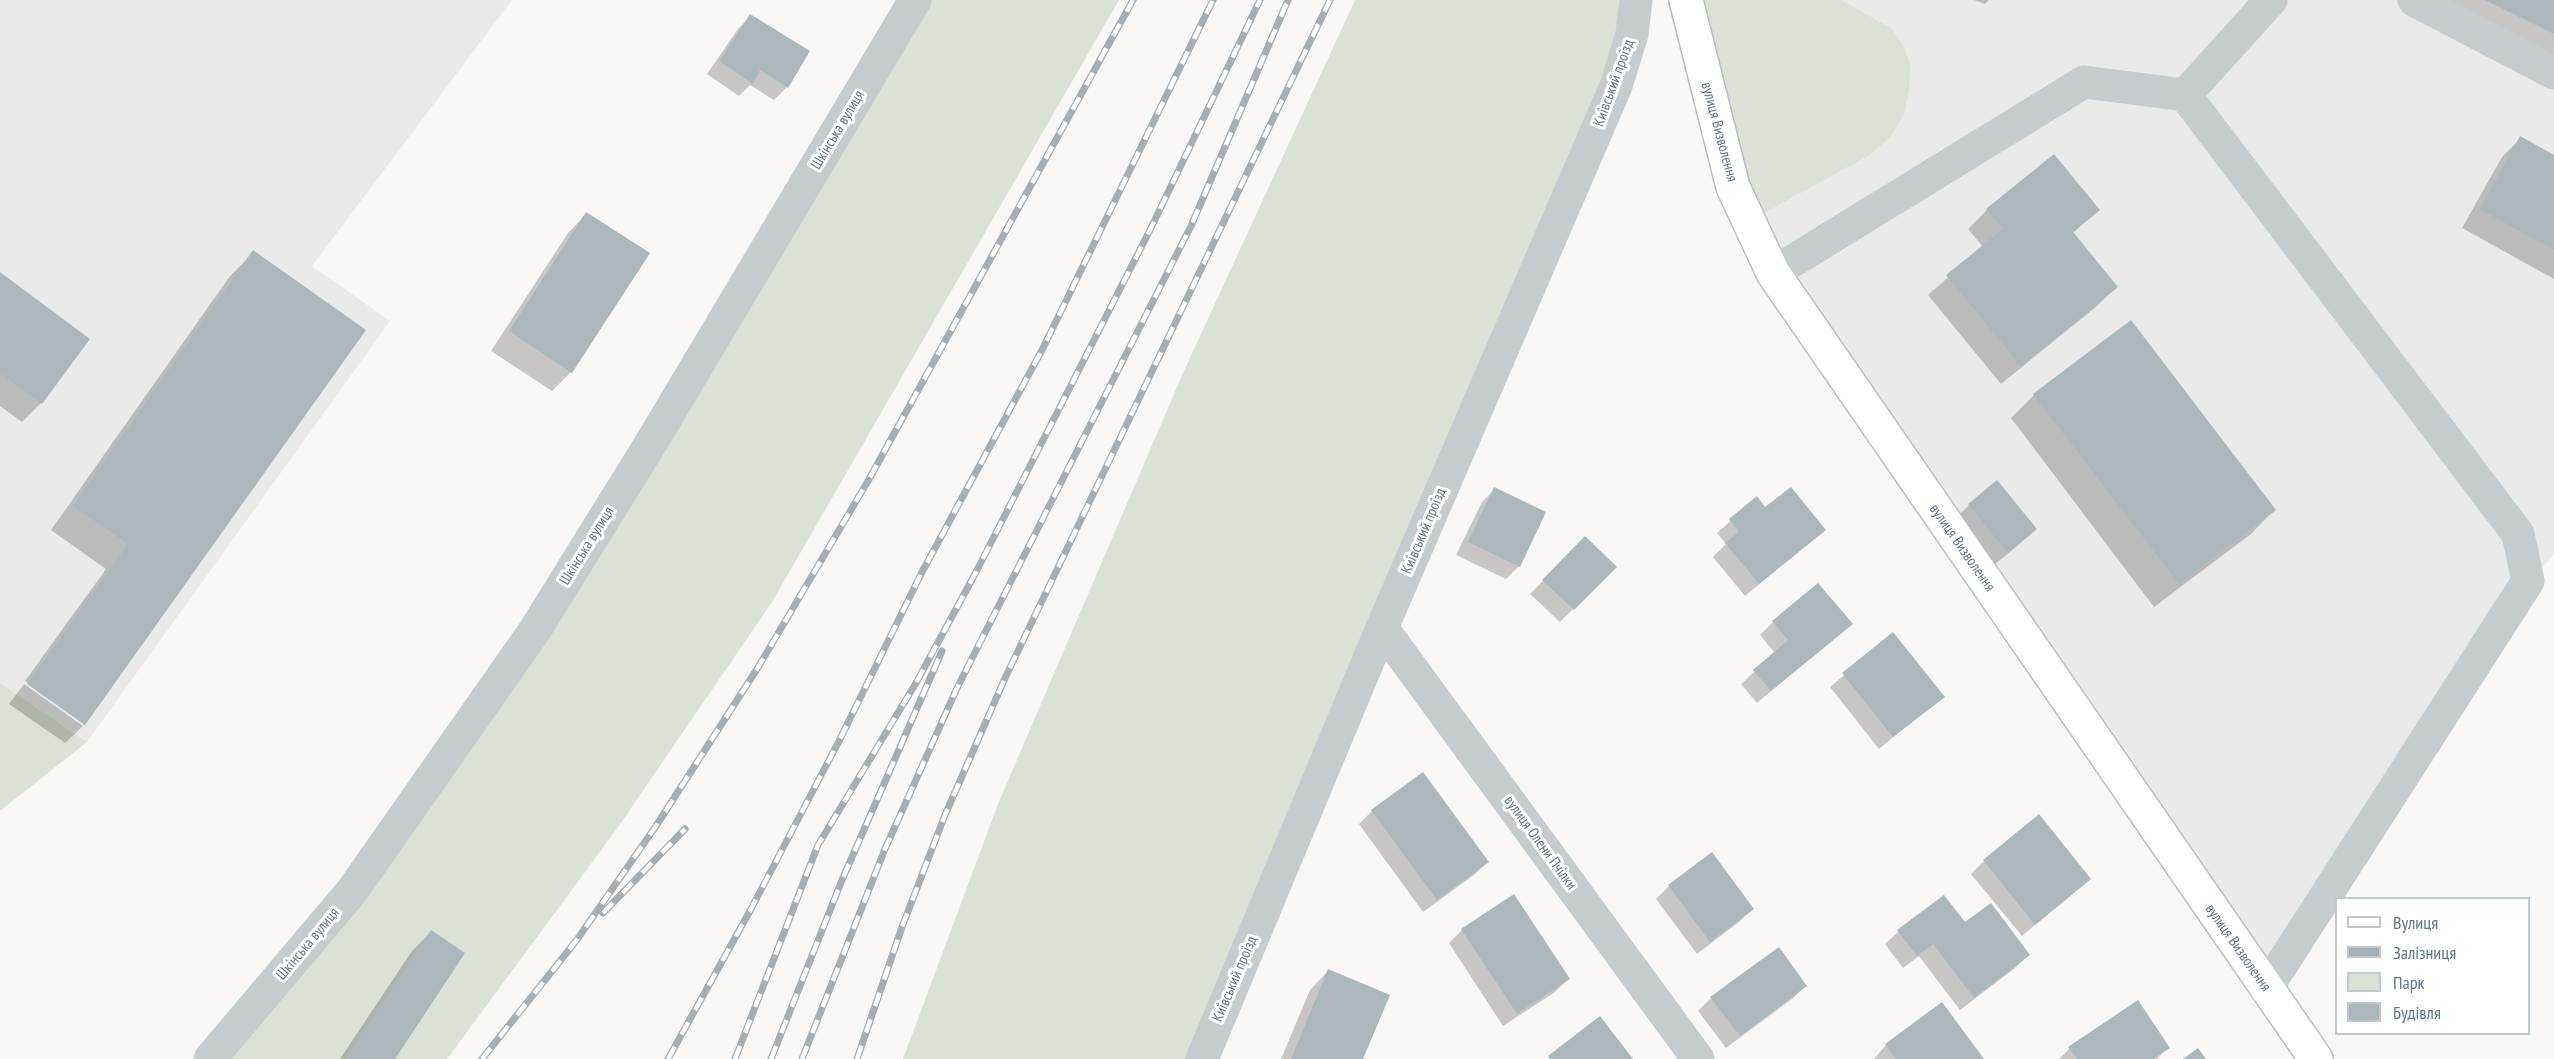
<!DOCTYPE html>
<html>
<head>
<meta charset="utf-8">
<style>
  body { margin:0 }
  #map { position:relative; width:2554px; height:1059px; overflow:hidden; background:#f9f8f6; font-family:"PT Sans Narrow",sans-serif }
  canvas { display:block }
  .legend { position:absolute; left:2335px; top:897px; width:195px; height:138px; box-sizing:border-box; background:#fff; border:2px solid #c0c9cd; margin:0; padding:8px 10px; list-style:none; font-size:18px; color:#627783 }
  .legend li { display:flex; align-items:center; gap:12px; height:30px }
  .legend b { width:30px; border:2px solid #c0c9cd }
</style>
</head>
<body>
<div id="map">
<canvas width="2554" height="1059"></canvas>
<ul class="legend">
<li><b style="height:8px;background:#fff"></b>Вулиця</li>
<li><b style="height:8px;background:#a6aeb3"></b>Залізниця</li>
<li><b style="height:16px;background:#dbe1d6"></b>Парк</li>
<li><b style="height:16px;background:#acb7bb"></b>Будівля</li>
</ul>
</div>
<script>
const ctx = document.querySelector('canvas').getContext('2d');
ctx.lineJoin = 'round';
function fill(path, color) {
  ctx.fillStyle = color;
  ctx.fill(path, 'evenodd');
}
function poly(rows) {
  const path = new Path2D();
  for (const r of rows) {
    path.moveTo(r[0], r[1]);
    for (let i = 2; i < r.length; i += 2) path.lineTo(r[i], r[i + 1]);
  }
  return path;
}
function stroke(path, color, width, dash) {
  ctx.strokeStyle = color;
  ctx.lineWidth = width;
  ctx.lineCap = dash ? 'butt' : 'round';
  ctx.setLineDash(dash || []);
  ctx.stroke(path);
}
function write(font, color, halo, rows, align = 'center') {
  ctx.font = font + ' "PT Sans Narrow",sans-serif';
  ctx.lineWidth = 6;
  ctx.setLineDash([]);
  ctx.textBaseline = 'middle';
  ctx.strokeStyle = halo;
  ctx.fillStyle = color;
  for (const [text, x, y, turn = 0] of rows) {
    ctx.save();
    ctx.translate(x, y);
    ctx.rotate((+turn || 0) * Math.PI / 180);
    ctx.textAlign = isNaN(turn) ? turn : align;
    if (halo) ctx.strokeText(text, 0, 0);
    ctx.fillText(text, 0, 0);
    ctx.restore();
  }
}
fill(poly([
  [0,0,512,0,312,266,390,321,87,742,0,683],
  [1686,0,2414,0,2554,73,2554,555,2528,581,2266,989,1773,273]
]), '#e9eae9');
fill(poly([
  [915,0,1119,0,772,602,616,830,447,1059,210,1059,352,891],
  [1355,0,1636,0,1202,1059,903,1059,998,804,1183,373],
  [1695,0,1841,0,1891,28,1903,45,1910,64,1909,90,1904,114,1890,137,1871,154,1748,222],
  [0,683,87,742,0,811]
]), '#dbe1d6');
fill(poly([
  [1974,0,1989,0,1985,4],
  [2429,0,2554,0,2554,63],
  [751,16,787,87,774,100,750,85,739,96,707,74,738,29],
  [2521,138,2554,157,2554,279,2462,228,2502,157],
  [1987,210,2098,210,2072,234,2116,287,2097,306,2001,384,1928,295,1983,247,1968,229],
  [586,214,571,372,552,391,491,351,568,233],
  [254,252,185,584,83,726,83,722,25,681,106,569,51,530,230,276],
  [0,274,88,340,41,403,22,422,0,406],
  [2034,395,2274,510,2251,534,2154,607,2011,418],
  [1495,489,1519,566,1506,579,1456,555,1482,502],
  [1757,498,1765,509,1824,530,1745,596,1713,557,1726,544,1717,533],
  [1969,505,2022,542,1994,565,1956,518],
  [1585,538,1615,567,1560,622,1530,594],
  [1773,622,1851,624,1757,703,1741,684,1775,653,1760,635],
  [1893,634,1943,696,1879,749,1830,687],
  [24,684,83,726,65,743,9,704],
  [1423,774,1487,862,1474,875,1423,912,1359,824,1372,811],
  [1984,861,2089,879,2022,936,1971,874],
  [1669,886,1752,909,1739,922,1697,954,1656,899],
  [1965,924,2028,955,2015,968,1960,1010,1919,956,1903,968,1885,944,1898,932],
  [1462,930,1568,979,1555,992,1503,1026,1449,943],
  [431,932,393,1059,340,1059,412,951],
  [1328,971,1361,1059,1281,1059,1310,990],
  [1805,986,1792,999,1726,1048,1698,1011,1711,998],
  [1886,1045,1983,1059,1874,1059],
  [2168,1047,2157,1059,2059,1059,2069,1049]
]), '#0003');
fill(poly([
  [2485,0,2554,0,2554,34],
  [750,14,810,51,788,88,760,70,753,84,719,61],
  [2520,136,2554,155,2554,250,2480,209],
  [2054,154,2100,210,2073,232,2118,287,2021,366,1946,275,2003,229,1986,209],
  [586,212,650,253,572,373,509,331],
  [253,250,366,330,85,725,27,684,128,544,73,506],
  [0,272,90,339,42,404,2,374,0,377],
  [2131,320,2276,510,2179,584,2033,394],
  [1997,480,2037,529,2008,553,1968,504],
  [1494,487,1546,512,1520,567,1468,542],
  [1791,487,1826,530,1759,584,1725,543,1739,532,1729,519,1757,496,1765,507],
  [1585,536,1617,567,1574,610,1542,580],
  [1818,583,1853,624,1771,691,1753,670,1788,640,1772,621],
  [1893,632,1945,697,1893,737,1842,673],
  [1423,772,1489,862,1437,900,1371,810],
  [2039,814,2091,879,2035,925,1983,860],
  [1712,852,1754,909,1710,942,1668,885],
  [1514,894,1570,979,1517,1014,1461,929],
  [1944,895,1965,922,1991,903,2030,955,1974,998,1933,944,1917,956,1897,930],
  [431,930,465,953,395,1059,345,1059],
  [1779,947,1807,986,1740,1036,1710,997],
  [1328,969,1390,995,1363,1059,1291,1059],
  [2138,1000,2170,1048,2153,1059,2077,1059,2068,1047],
  [1942,1002,1984,1059,1896,1059,1885,1044],
  [1600,1016,1633,1059,1550,1059,1548,1056],
  [2198,1048,2206,1059,2183,1059]
]), '#acb7bb');
const secondary = poly([
  [1686,0,1733,187,1773,273,2316,1059]
]);
stroke(secondary, '#b8bec2', 36);
stroke(poly([
  [2414,0,2554,73],
  [2185,95,2271,0],
  [1773,273,2084,82,2185,95,2518,534,2528,581,2266,989],
  [1382,628,1698,1059],
  [210,1059,352,891,535,630,654,438,915,0],
  [1202,1059,1382,628,1616,86,1632,34,1636,0]
]), '#c6cbce', 33);
stroke(secondary, '#fff', 33);
const rail = poly([
  [603,913,685,829],
  [482,1059,576,941,656,826,757,669,868,481,1133,0],
  [668,1059,751,909,839,741,922,572,1042,350,1213,0],
  [735,1059,818,845,916,683,975,574,1151,228,1260,0],
  [771,1059,842,880,942,651],
  [802,1059,885,849,958,686,1191,226,1288,0],
  [857,1059,902,927,945,815,1006,676,1330,0]
]);
stroke(rail, '#a6aeb3', 7);
stroke(rail, '#fff', 4.5, [14]);
write('15px', '#627783', '#fff', [
  ["Київський проїзд",1614,83,-70],
  ["Шкінська вулиця",838,130,-59],
  ["вулиця Визволення",1719,132,75],
  ["Київський проїзд",1424,531,-67],
  ["Шкінська вулиця",587,546,-58],
  ["вулиця Визволення",1962,548,55],
  ["вулиця Олени Пчілки",1540,843,54],
  ["Шкінська вулиця",308,944,-50],
  ["вулиця Визволення",2238,948,55],
  ["Київський проїзд",1235,979,-67]
]);
</script>
</body>
</html>
